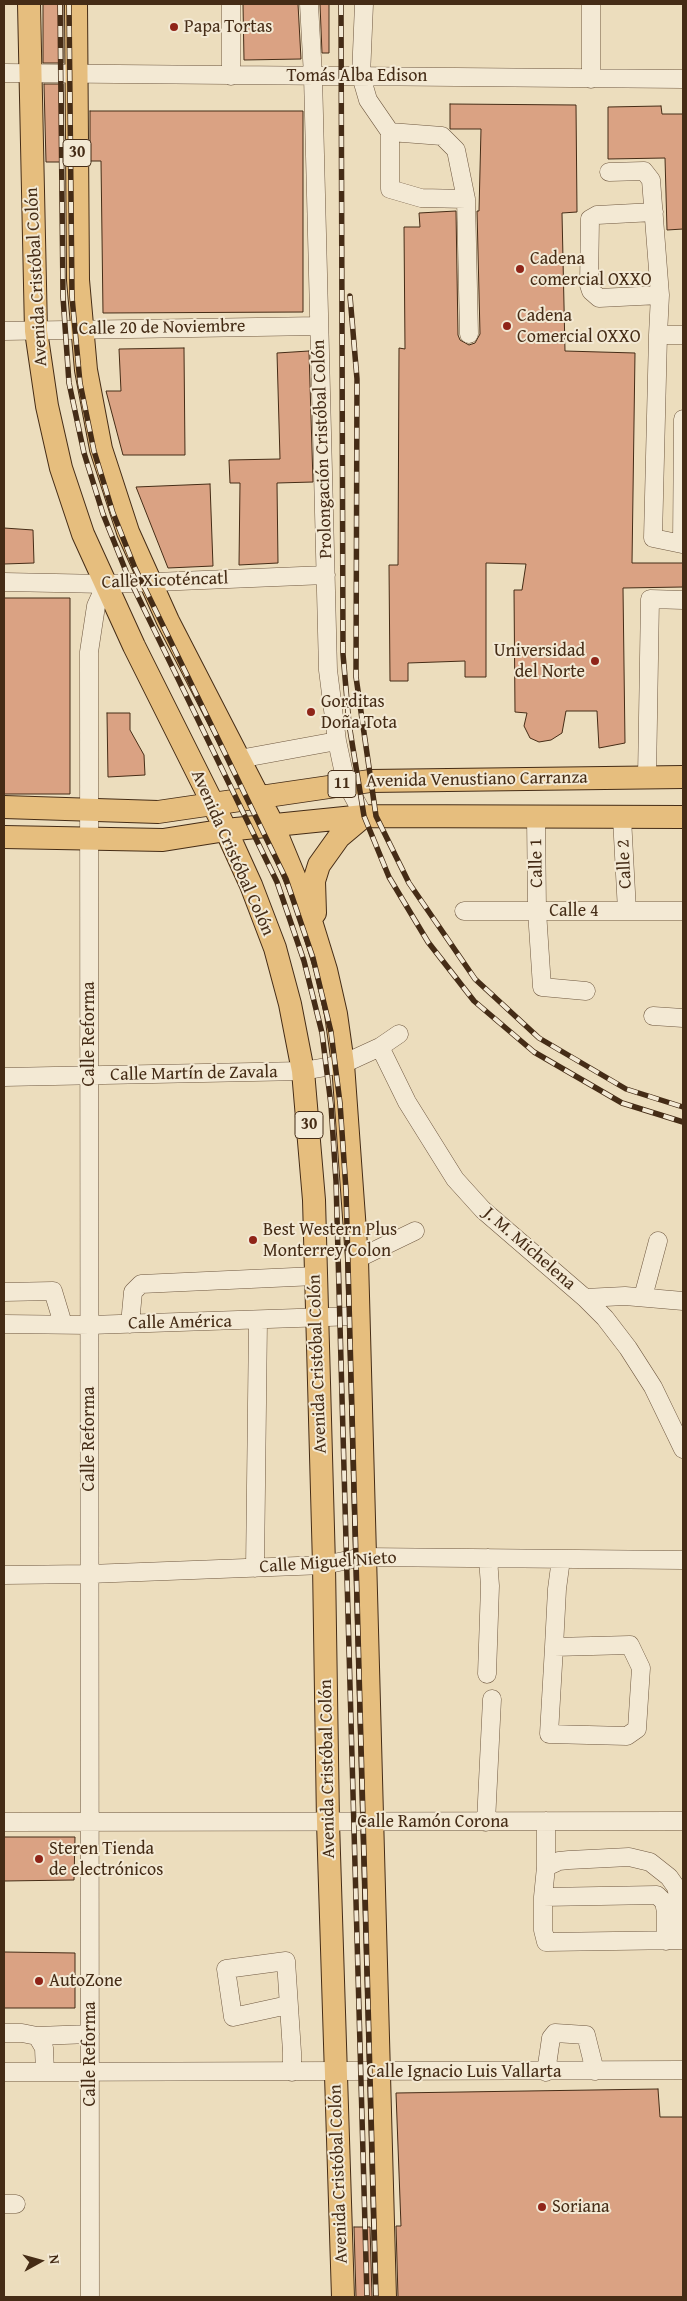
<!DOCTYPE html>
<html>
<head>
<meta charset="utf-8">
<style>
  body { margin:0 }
  #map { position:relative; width:687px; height:2301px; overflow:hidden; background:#ecddbd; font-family:"Gentium Book Plus",serif }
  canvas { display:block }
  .frame { position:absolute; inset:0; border:5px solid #452c16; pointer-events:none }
  .north { position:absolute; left:15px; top:2236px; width:50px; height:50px; -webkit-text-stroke:4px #f3e9d4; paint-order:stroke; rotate:83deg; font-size:14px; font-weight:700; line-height:20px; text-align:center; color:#452c16 }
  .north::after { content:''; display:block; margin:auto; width:18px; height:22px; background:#452c16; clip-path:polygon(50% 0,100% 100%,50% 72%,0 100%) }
</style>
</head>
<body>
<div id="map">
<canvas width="687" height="2301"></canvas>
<div class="frame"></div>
<div class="north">N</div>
</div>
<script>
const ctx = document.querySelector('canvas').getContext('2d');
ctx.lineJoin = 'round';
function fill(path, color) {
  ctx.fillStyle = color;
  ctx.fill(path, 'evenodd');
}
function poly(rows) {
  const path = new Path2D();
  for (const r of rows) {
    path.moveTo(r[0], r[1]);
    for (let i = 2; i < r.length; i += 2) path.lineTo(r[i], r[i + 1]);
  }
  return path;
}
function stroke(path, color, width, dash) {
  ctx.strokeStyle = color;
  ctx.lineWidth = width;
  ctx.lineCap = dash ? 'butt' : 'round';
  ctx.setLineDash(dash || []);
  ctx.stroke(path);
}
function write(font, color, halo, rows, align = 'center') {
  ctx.font = font + ' "Gentium Book Plus",serif';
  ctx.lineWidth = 4;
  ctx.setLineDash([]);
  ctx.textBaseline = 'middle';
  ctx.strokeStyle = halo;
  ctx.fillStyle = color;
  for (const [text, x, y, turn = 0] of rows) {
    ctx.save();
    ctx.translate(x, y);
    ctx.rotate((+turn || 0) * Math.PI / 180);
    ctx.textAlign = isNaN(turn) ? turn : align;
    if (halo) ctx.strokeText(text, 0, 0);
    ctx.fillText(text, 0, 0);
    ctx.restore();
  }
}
const building = poly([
  [43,4,63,4,63,63,43,63,43,4],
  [243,4,298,4,301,59,244,60,243,4],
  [320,4,329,4,329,53,322,53,320,4],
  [44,84,63,84,64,162,46,162,44,84],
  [450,104,576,105,577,212,562,213,565,351,635,353,632,563,683,563,683,587,623,588,625,743,599,748,597,711,566,711,562,733,551,740,539,742,530,738,524,726,527,713,515,712,514,590,522,590,526,564,486,563,486,677,465,677,465,661,408,663,408,681,390,681,389,565,398,565,399,348,405,349,404,227,420,227,419,213,456,211,458,335,460,340,469,345,475,343,480,334,477,211,479,211,481,129,450,129,450,104],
  [661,106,662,114,683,114,683,229,667,230,665,158,608,159,608,107,661,106],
  [90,111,303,111,303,312,103,313,101,161,90,161,90,111],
  [184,348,185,455,123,455,106,391,121,391,119,349,184,348],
  [309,351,313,482,277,483,278,563,239,565,240,483,230,483,229,460,280,459,277,353,309,351],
  [210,484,213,566,168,568,136,487,210,484],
  [4,528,33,530,34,563,4,564,4,528],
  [4,598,70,598,70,794,4,794,4,598],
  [107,713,130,713,130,730,144,755,145,775,108,777,107,713],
  [4,1837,75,1837,74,1880,4,1881,4,1837],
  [4,1952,75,1953,75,2008,4,2008,4,1952],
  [658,2089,660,2117,683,2117,683,2297,398,2297,396,2226,401,2226,396,2093,658,2089],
  [354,2227,370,2227,372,2297,356,2297,354,2227]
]);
fill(building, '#daa283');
stroke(building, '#452c16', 1);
const minor = poly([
  [309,4,313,76,328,670,337,741,346,783,364,816],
  [364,4,361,76,368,100,390,132,442,136,456,150,466,199,469,334],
  [4,73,683,79],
  [231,76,231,4],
  [591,79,591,4],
  [390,132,390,189,421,198,466,199],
  [609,172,644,171,651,180,660,295,658,335,683,335],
  [654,212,597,215,590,219,589,285,591,291,599,298,660,295],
  [4,331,319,326],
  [658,335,653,538,682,544,683,419],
  [4,582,106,584,326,575],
  [239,759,337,741],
  [647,777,650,599,683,600],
  [536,816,537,911,542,987,586,991],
  [622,818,627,911],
  [464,911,683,911],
  [653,1016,683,1018],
  [380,1047,407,1102,455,1179,483,1210,585,1298,605,1318,628,1348,653,1387,683,1449],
  [4,1077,303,1071,343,1064,380,1047,399,1034],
  [357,1259,415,1231],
  [4,1292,53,1291,63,1324],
  [643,1297,658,1241],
  [585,1298,625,1296,683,1301],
  [4,1324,90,1325,357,1316],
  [130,1324,133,1292,141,1284,316,1276],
  [255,1568,258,1321],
  [4,1575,89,1574,324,1565,363,1557,683,1560],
  [554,1647,630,1645,641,1668,637,1729,627,1736,549,1734,554,1647,557,1589,561,1559],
  [487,1674,490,1586,488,1558],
  [546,1821,546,1867],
  [4,1822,683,1821],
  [486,1822,492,1699],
  [543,1897,657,1895,664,1902,666,1912,666,1941],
  [683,1940,682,1912,676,1887,669,1877,650,1862,629,1857,569,1860,559,1861,546,1867,543,1897,543,1930,546,1942,683,1940],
  [288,2005,233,2017,226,1969,286,1961,292,2052,292,2072],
  [4,2033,22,2033,37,2036,44,2048,45,2072],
  [37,2036,90,2034],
  [4,2072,683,2070],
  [546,2072,551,2038,555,2033,586,2035,595,2071],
  [4,2204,16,2204],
  [90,2297,89,652,96,606,106,584]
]);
const major = poly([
  [29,4,36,331,47,406,61,468,83,534,134,646,226,830,251,885,275,948,290,1004,303,1071,314,1200,324,1565,328,1822,343,2297],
  [76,4,78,280,86,370,101,449,128,532,168,621,273,825,306,905,326,970,336,1014,343,1064,357,1259,385,2297],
  [4,807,158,812,370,781,683,777],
  [4,837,163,840,226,830,364,816,683,817],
  [315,913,314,881,319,865,339,837,364,816]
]);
stroke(minor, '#6f5840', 19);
stroke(major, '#452c16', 24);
stroke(minor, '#f3e9d4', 18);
stroke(major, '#e6be7e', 22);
const rail = poly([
  [60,4,63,297,69,383,84,453,103,514,127,574,277,882,304,961,322,1033,331,1105,336,1181,367,2297],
  [69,4,72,297,80,383,94,451,113,513,135,568,286,879,313,958,331,1032,340,1103,346,1190,376,2297],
  [341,4,343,654,349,724,364,816,389,877,428,942,474,1001,534,1052,622,1103,683,1122],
  [350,296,357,379,356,677,376,816,409,883,475,979,539,1038,626,1089,683,1107]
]);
stroke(rail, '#452c16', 5.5);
stroke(rail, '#f3e9d4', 4, [11]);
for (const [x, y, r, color] of [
  [174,27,5,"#8f2418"],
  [520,269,5,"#8f2418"],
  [507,326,5,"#8f2418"],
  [595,661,5,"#8f2418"],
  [311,712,5,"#8f2418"],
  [253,1240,5,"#8f2418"],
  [39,1859,5,"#8f2418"],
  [39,1981,5,"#8f2418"],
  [542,2207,5,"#8f2418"]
]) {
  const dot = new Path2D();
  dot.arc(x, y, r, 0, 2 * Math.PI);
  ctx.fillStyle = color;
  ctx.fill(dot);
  stroke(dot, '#f3e9d4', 2);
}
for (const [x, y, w] of [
  [77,153,28],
  [342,784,28],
  [309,1125,28]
]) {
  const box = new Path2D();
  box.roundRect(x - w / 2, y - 13.5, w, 27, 4);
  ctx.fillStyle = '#f3e9d4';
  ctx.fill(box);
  stroke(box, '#452c16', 1);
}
write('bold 16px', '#452c16', null, [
  ["30",77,153],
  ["11",342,784],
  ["30",309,1125]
]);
write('18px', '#452c16', '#f3e9d4', [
  ["Papa Tortas",184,27],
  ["Cadena",530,259],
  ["comercial OXXO",530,280],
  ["Cadena",517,316],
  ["Comercial OXXO",517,337],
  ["Universidad",585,651,"right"],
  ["del Norte",585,672,"right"],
  ["Gorditas",321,702],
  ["Doña Tota",321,723],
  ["Best Western Plus",263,1230],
  ["Monterrey Colon",263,1251],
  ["Steren Tienda",49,1849],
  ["de electrónicos",49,1870],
  ["AutoZone",49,1981],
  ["Soriana",552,2207]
], 'left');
write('18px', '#452c16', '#f3e9d4', [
  ["Tomás Alba Edison",357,76],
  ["Avenida Cristóbal Colón",37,277,-93],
  ["Calle 20 de Noviembre",162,328,-1],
  ["Prolongación Cristóbal Colón",323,449,-92],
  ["Calle Xicoténcatl",165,581,-2],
  ["Avenida Venustiano Carranza",477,780,-1],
  ["Avenida Cristóbal Colón",232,853,66],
  ["Calle 1",537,863,-91],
  ["Calle 2",625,864,-93],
  ["Calle 4",574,911],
  ["Calle Reforma",89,1034,-90],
  ["Calle Martín de Zavala",194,1074,-1],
  ["J. M. Michelena",529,1249,41],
  ["Calle América",180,1323,-1],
  ["Avenida Cristóbal Colón",318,1364,-92],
  ["Calle Reforma",89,1439,-90],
  ["Calle Miguel Nieto",328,1563,-4],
  ["Avenida Cristóbal Colón",328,1769,-91],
  ["Calle Ramón Corona",433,1822],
  ["Calle Reforma",90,2054,-90],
  ["Calle Ignacio Luis Vallarta",464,2072],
  ["Avenida Cristóbal Colón",339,2174,-92]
]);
</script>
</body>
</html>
